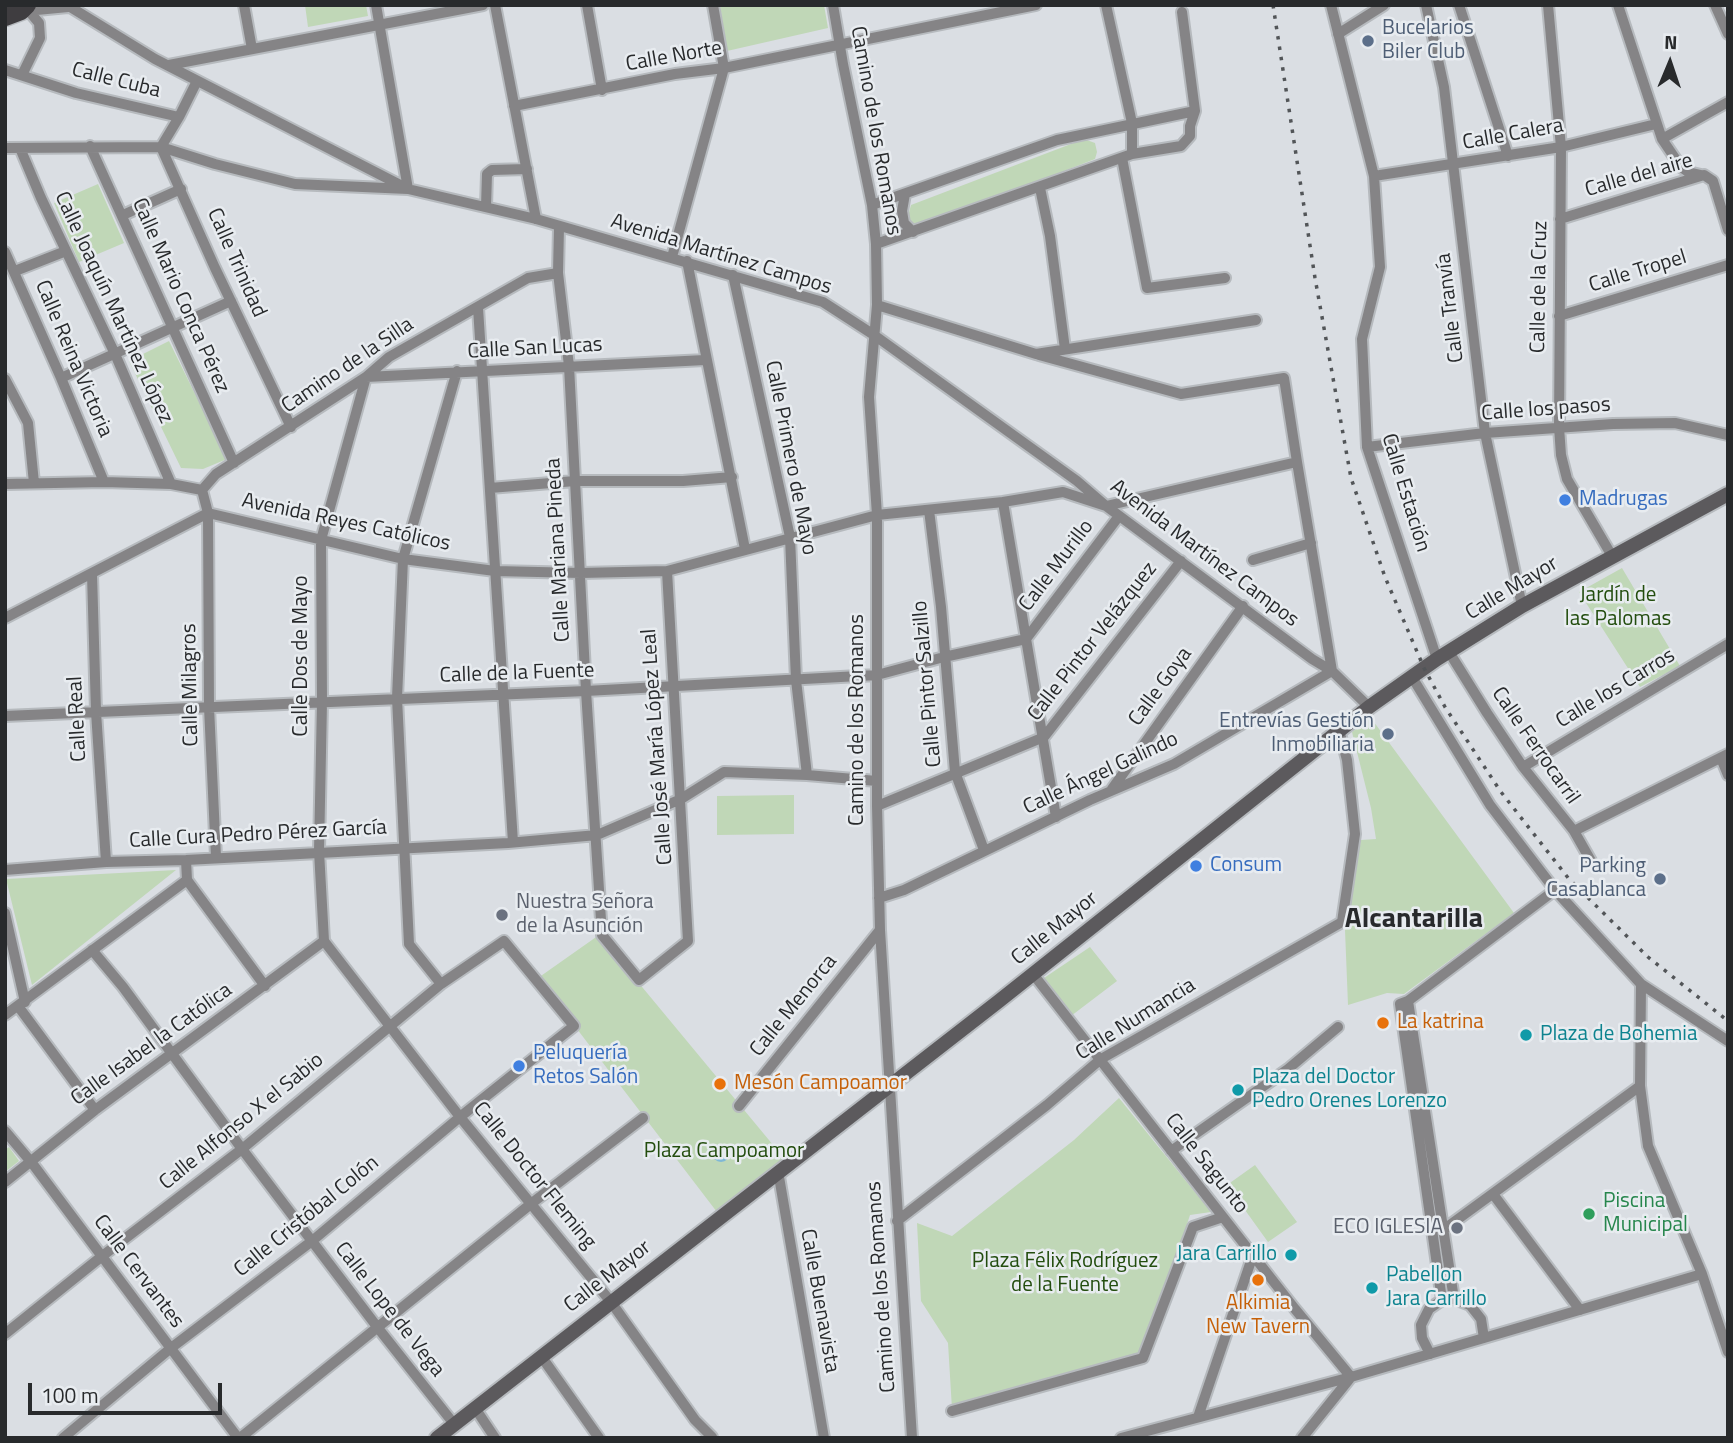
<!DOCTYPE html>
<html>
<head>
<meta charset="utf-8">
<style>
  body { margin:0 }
  #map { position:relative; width:1733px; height:1443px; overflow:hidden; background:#dadee3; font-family:"Titillium Web",sans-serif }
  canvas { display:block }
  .frame { position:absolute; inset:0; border:7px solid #282a2c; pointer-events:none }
  .north { position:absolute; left:1635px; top:28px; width:70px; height:70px; -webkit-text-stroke:5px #e8ecf0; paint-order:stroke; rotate:2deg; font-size:19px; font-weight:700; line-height:28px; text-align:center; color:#282a2c }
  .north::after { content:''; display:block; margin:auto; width:24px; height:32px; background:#282a2c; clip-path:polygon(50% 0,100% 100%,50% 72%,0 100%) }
  .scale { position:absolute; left:28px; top:1383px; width:194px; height:32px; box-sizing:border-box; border:4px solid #282a2c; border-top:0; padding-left:9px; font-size:21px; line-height:24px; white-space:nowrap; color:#282a2c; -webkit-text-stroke:5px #e8ecf0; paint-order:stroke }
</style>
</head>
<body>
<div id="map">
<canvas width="1733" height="1443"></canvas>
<div class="frame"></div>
<div class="north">N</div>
<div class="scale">100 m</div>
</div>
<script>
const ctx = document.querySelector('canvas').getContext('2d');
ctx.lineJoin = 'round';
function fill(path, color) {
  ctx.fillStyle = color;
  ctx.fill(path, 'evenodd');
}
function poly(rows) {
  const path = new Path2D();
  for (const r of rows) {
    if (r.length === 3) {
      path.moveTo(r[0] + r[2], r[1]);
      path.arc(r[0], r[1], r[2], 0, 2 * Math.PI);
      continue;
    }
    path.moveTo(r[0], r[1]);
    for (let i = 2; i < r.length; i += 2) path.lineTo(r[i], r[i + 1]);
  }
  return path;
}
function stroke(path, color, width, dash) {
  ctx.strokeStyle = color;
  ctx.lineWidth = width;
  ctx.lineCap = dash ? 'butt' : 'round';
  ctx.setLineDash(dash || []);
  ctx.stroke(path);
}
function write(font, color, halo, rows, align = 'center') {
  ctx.font = font + ' "Titillium Web",sans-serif';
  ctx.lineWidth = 5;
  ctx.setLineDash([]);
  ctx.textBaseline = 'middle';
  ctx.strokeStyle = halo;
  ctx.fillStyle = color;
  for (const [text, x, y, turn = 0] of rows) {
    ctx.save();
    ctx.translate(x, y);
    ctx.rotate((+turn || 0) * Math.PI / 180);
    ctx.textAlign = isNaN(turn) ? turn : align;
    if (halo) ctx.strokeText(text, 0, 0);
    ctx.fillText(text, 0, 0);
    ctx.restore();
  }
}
fill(poly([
  [305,5,366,5,368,16,308,27],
  [720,5,824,5,828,28,727,51],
  [1084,139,1095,143,1097,152,1095,159,922,226,912,225,907,220,911,205],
  [98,184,124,243,79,262,54,203],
  [169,341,227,459,203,469,181,468,129,361],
  [1622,568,1680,666,1640,687,1579,592],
  [1371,718,1514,913,1404,994,1387,993,1348,1005,1345,930,1361,840,1376,839,1371,808,1352,732],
  [794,795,794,834,717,835,717,796],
  [176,870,32,985,6,879],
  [599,935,788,1163,720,1216,538,978],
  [1090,947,1117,981,1071,1016,1041,980],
  [1119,1098,1211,1212,1190,1215,1143,1358,952,1409,948,1343,921,1301,917,1223,952,1236,1074,1140],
  [9,1147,19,1161,5,1172,5,1150],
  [1255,1165,1297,1222,1268,1242,1227,1185]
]), '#c0d7b7');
fill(poly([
  [721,1153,9]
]), '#80b8d6');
const street = poly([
  [67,5,155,59,408,189,536,219,823,302,874,335,1077,481,1106,506,1312,659,1332,671,1369,707],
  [244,5,252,49],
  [495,5,536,219],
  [587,5,602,90],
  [833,5,843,64,872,205,876,244,877,305,869,397,877,515,877,806,880,930,912,1438],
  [1331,5,1374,176,1380,267,1362,339,1367,447,1437,659],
  [1426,5,1444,87,1485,433,1522,606],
  [1459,5,1508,156],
  [1548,5,1561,147,1559,427,1561,455,1567,479,1612,556],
  [1618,5,1662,139,1681,167,1688,172,1701,175],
  [1715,5,1728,34],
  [26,11,68,7],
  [1182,12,1195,111],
  [1338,34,1384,5],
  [169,65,483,5],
  [5,70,76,93,179,117,197,81],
  [22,75,40,38,39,23,28,10],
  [514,106,675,74,724,68,1036,5],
  [179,117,161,147,215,268,291,427],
  [1662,139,1728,102],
  [90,146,234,463],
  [5,148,161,147,215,164,295,184,408,189,376,5],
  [20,148,41,198,115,354,171,484],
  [1122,158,1147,288,1225,278],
  [1374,176,1561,147,1656,124],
  [1040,188,1050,236,1065,349],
  [905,194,902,211,904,223,913,232],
  [872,205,1057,140,1195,111,1190,126,1190,136,1181,146,1132,154],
  [486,207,487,174,492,170,527,169],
  [123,215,181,189],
  [1560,219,1704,175,1713,181,1728,230],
  [876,244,1132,154,1132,123,1106,5],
  [5,252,61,378,104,482],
  [672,257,724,68,713,5],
  [687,261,745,549],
  [15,271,66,251],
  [558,273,569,366,586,691,602,935,639,980,688,941,667,571],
  [733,275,790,537,796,680,807,775],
  [877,305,1036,354,1256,320],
  [478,308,513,842],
  [1559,316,1728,265],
  [1039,355,1181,394,1284,378,1297,462],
  [61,378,231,301],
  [5,379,28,423,34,483],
  [1367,447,1485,433,1613,424,1675,423,1728,435],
  [5,484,104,482,171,484,202,490,208,513,403,559,495,571,581,573,667,571,877,515,1003,502,1063,492,1106,506,1297,462,1332,671,1174,764,1090,800,904,890,879,898],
  [490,488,575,481,683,481,732,477],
  [202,490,216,474,366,377,389,357,528,278,558,273,559,227],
  [1003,502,1056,817],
  [929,510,941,607,955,772,984,850],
  [1253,560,1311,543],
  [92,574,96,712,106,862],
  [5,618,208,513,209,707,216,857],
  [1449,652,1487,713,1523,767,1574,831,1591,861],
  [1412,677,1490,805,1555,890,1641,984,1728,1041],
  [5,716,586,691,877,675,944,657,1026,639,1119,516],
  [1721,758,1728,775],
  [1523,767,1728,644],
  [1112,789,1243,606],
  [877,806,1044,737,1181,561],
  [1574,831,1728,754],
  [5,870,106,862,186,860,508,843,597,835,681,799,724,772,807,775,877,781],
  [187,880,265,986],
  [5,913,25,1002],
  [324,941,319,851,322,702,321,540,366,377,705,360],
  [324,941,460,1117,611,1302,695,1420,712,1437],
  [92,950,123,987,242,1149,378,1328,454,1424],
  [1033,974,1295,1309,1351,1377,1302,1438],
  [441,984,409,944,397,698,403,559,457,371],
  [1641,984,1640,1086,1648,1146,1702,1274,1728,1352],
  [1408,1001,1454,1299],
  [18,1006,95,1110],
  [5,1015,187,880,186,860],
  [739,1106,880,930],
  [5,1131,32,1163,238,1438],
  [1171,1151,1288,1069,1338,1027],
  [778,1171,824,1438],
  [5,1182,95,1110,324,941],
  [1493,1194,1580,1310],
  [897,1221,1047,1105,1101,1059,1342,922,1355,834,1347,760,1339,730],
  [1443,1230,1640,1086],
  [1442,1300,1400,1004,1408,1001,1555,890],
  [5,1334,101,1257,242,1149,441,984,504,941,574,1026,460,1117,312,1241,171,1348,63,1438],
  [1430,1354,1422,1338,1421,1325,1429,1309,1442,1300,1454,1299,1470,1305,1481,1319,1484,1338],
  [541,1356,599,1438],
  [475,1408,495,1438],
  [952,1411,1143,1358,1193,1227,1223,1217],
  [1198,1417,1253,1255],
  [240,1438,532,1203,643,1118],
  [1121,1438,1351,1377,1702,1274]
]);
const secondary = poly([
  [437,1438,999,1001,1369,707,1437,659,1522,606,1728,494]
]);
const primary = poly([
  [5,17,21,11,27,5]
]);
stroke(street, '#b6babe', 14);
stroke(secondary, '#b6babe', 18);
stroke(primary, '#b6babe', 21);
stroke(street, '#858486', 10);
stroke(secondary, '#5c5a5d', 14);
stroke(primary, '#3f3d40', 18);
stroke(poly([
  [1273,5,1315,278,1351,478,1385,577,1424,668,1445,707,1501,792,1569,879,1648,957,1728,1021]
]), '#525558', 3.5, [3.5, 7]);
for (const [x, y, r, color] of [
  [1368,41,7,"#5c6f8a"],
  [1565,500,7,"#3f7fe0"],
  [1388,734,7,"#5c6f8a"],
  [1196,866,7,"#3f7fe0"],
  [1660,879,7,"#5c6f8a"],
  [502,915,7,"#6b7280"],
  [1383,1023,7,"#e8710a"],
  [1526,1035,7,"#0f9aa8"],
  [519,1066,7,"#3f7fe0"],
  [720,1084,7,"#e8710a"],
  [1238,1090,7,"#0f9aa8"],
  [1589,1214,7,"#2e9e5b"],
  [1457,1228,7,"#6b7280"],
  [1291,1255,7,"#0f9aa8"],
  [1258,1280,7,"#e8710a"],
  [1372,1288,7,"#0f9aa8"]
]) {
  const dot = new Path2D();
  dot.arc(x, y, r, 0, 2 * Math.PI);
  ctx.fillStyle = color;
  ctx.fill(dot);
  stroke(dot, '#e8ecf0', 2.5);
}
write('21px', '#4e5e75', '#e8ecf0', [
  ["Bucelarios",1382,29,"left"],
  ["Biler Club",1382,53,"left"],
  ["Entrevías Gestión",1374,722],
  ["Inmobiliaria",1374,746],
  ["Parking",1646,867],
  ["Casablanca",1646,891]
], 'right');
write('21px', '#282a2c', '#e8ecf0', [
  ["Calle Norte",674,57,-10],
  ["Calle Cuba",116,81,14],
  ["Camino de los Romanos",875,131,80],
  ["Calle Calera",1513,135,-10],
  ["Calle del aire",1639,176,-16],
  ["Avenida Martínez Campos",721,255,17],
  ["Calle Trinidad",236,263,66],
  ["Calle Tropel",1638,272,-17],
  ["Calle de la Cruz",1540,287,-89],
  ["Calle Mario Conca Pérez",180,296,66],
  ["Calle Joaquín Martínez López",113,308,65],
  ["Calle Tranvía",1451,308,-97],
  ["Calle San Lucas",535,349,-3],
  ["Calle Reina Victoria",73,359,67],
  ["Camino de la Silla",348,366,-34],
  ["Calle los pasos",1546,410,-4],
  ["Calle Primero de Mayo",790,458,79],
  ["Calle Estación",1405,493,73],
  ["Avenida Reyes Católicos",346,523,12],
  ["Calle Mariana Pineda",559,550,-93],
  ["Avenida Martínez Campos",1204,554,37],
  ["Calle Murillo",1057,566,-53],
  ["Calle Mayor",1512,589,-31],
  ["Calle Pintor Velázquez",1093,642,-52],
  ["Calle Dos de Mayo",302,656,-90],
  ["Calle de la Fuente",517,674,-2],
  ["Calle Pintor Salzillo",928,684,-95],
  ["Calle Milagros",191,685,-91],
  ["Calle Goya",1161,687,-54],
  ["Calle los Carros",1616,689,-31],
  ["Calle Real",78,719,-93],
  ["Camino de los Romanos",858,720,-90],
  ["Calle Ferrocarril",1535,746,55],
  ["Calle José María López Leal",658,747,-94],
  ["Calle Ángel Galindo",1101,774,-25],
  ["Calle Cura Pedro Pérez García",258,835,-3],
  ["Calle Mayor",1055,929,-39],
  ["Calle Menorca",794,1006,-51],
  ["Calle Numancia",1136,1020,-32],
  ["Calle Isabel la Católica",152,1045,-36],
  ["Calle Alfonso X el Sabio",242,1122,-39],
  ["Calle Sagunto",1206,1164,52],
  ["Calle Doctor Fleming",534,1176,51],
  ["Calle Cristóbal Colón",307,1217,-39],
  ["Calle Cervantes",138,1272,53],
  ["Calle Mayor",608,1277,-38],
  ["Camino de los Romanos",882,1287,-94],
  ["Calle Buenavista",819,1301,80],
  ["Calle Lope de Vega",389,1310,52]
]);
write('21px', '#366cbe', '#e8ecf0', [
  ["Madrugas",1579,500],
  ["Consum",1210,866],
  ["Peluquería",533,1054],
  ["Retos Salón",533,1078]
], 'left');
write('21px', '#234d0e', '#e8ecf0', [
  ["Jardín de",1618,596],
  ["las Palomas",1618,620],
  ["Plaza Campoamor",724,1152],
  ["Plaza Félix Rodríguez",1065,1262],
  ["de la Fuente",1065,1286]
]);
write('21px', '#5b616d', '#e8ecf0', [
  ["Nuestra Señora",516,903],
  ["de la Asunción",516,927],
  ["ECO IGLESIA",1443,1228,"right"]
], 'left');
write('21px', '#c56008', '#e8ecf0', [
  ["La katrina",1397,1023],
  ["Mesón Campoamor",734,1084],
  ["Alkimia",1258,1304,"center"],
  ["New Tavern",1258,1328,"center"]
], 'left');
write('21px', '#0d838f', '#e8ecf0', [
  ["Plaza de Bohemia",1540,1035],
  ["Plaza del Doctor",1252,1078],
  ["Pedro Orenes Lorenzo",1252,1102],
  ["Jara Carrillo",1277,1255,"right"],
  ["Pabellon",1386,1276],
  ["Jara Carrillo",1386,1300]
], 'left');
write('21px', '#27864d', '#e8ecf0', [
  ["Piscina",1603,1202],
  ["Municipal",1603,1226]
], 'left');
write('bold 28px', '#282a2c', '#e8ecf0', [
  ["Alcantarilla",1414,920]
]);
</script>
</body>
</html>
